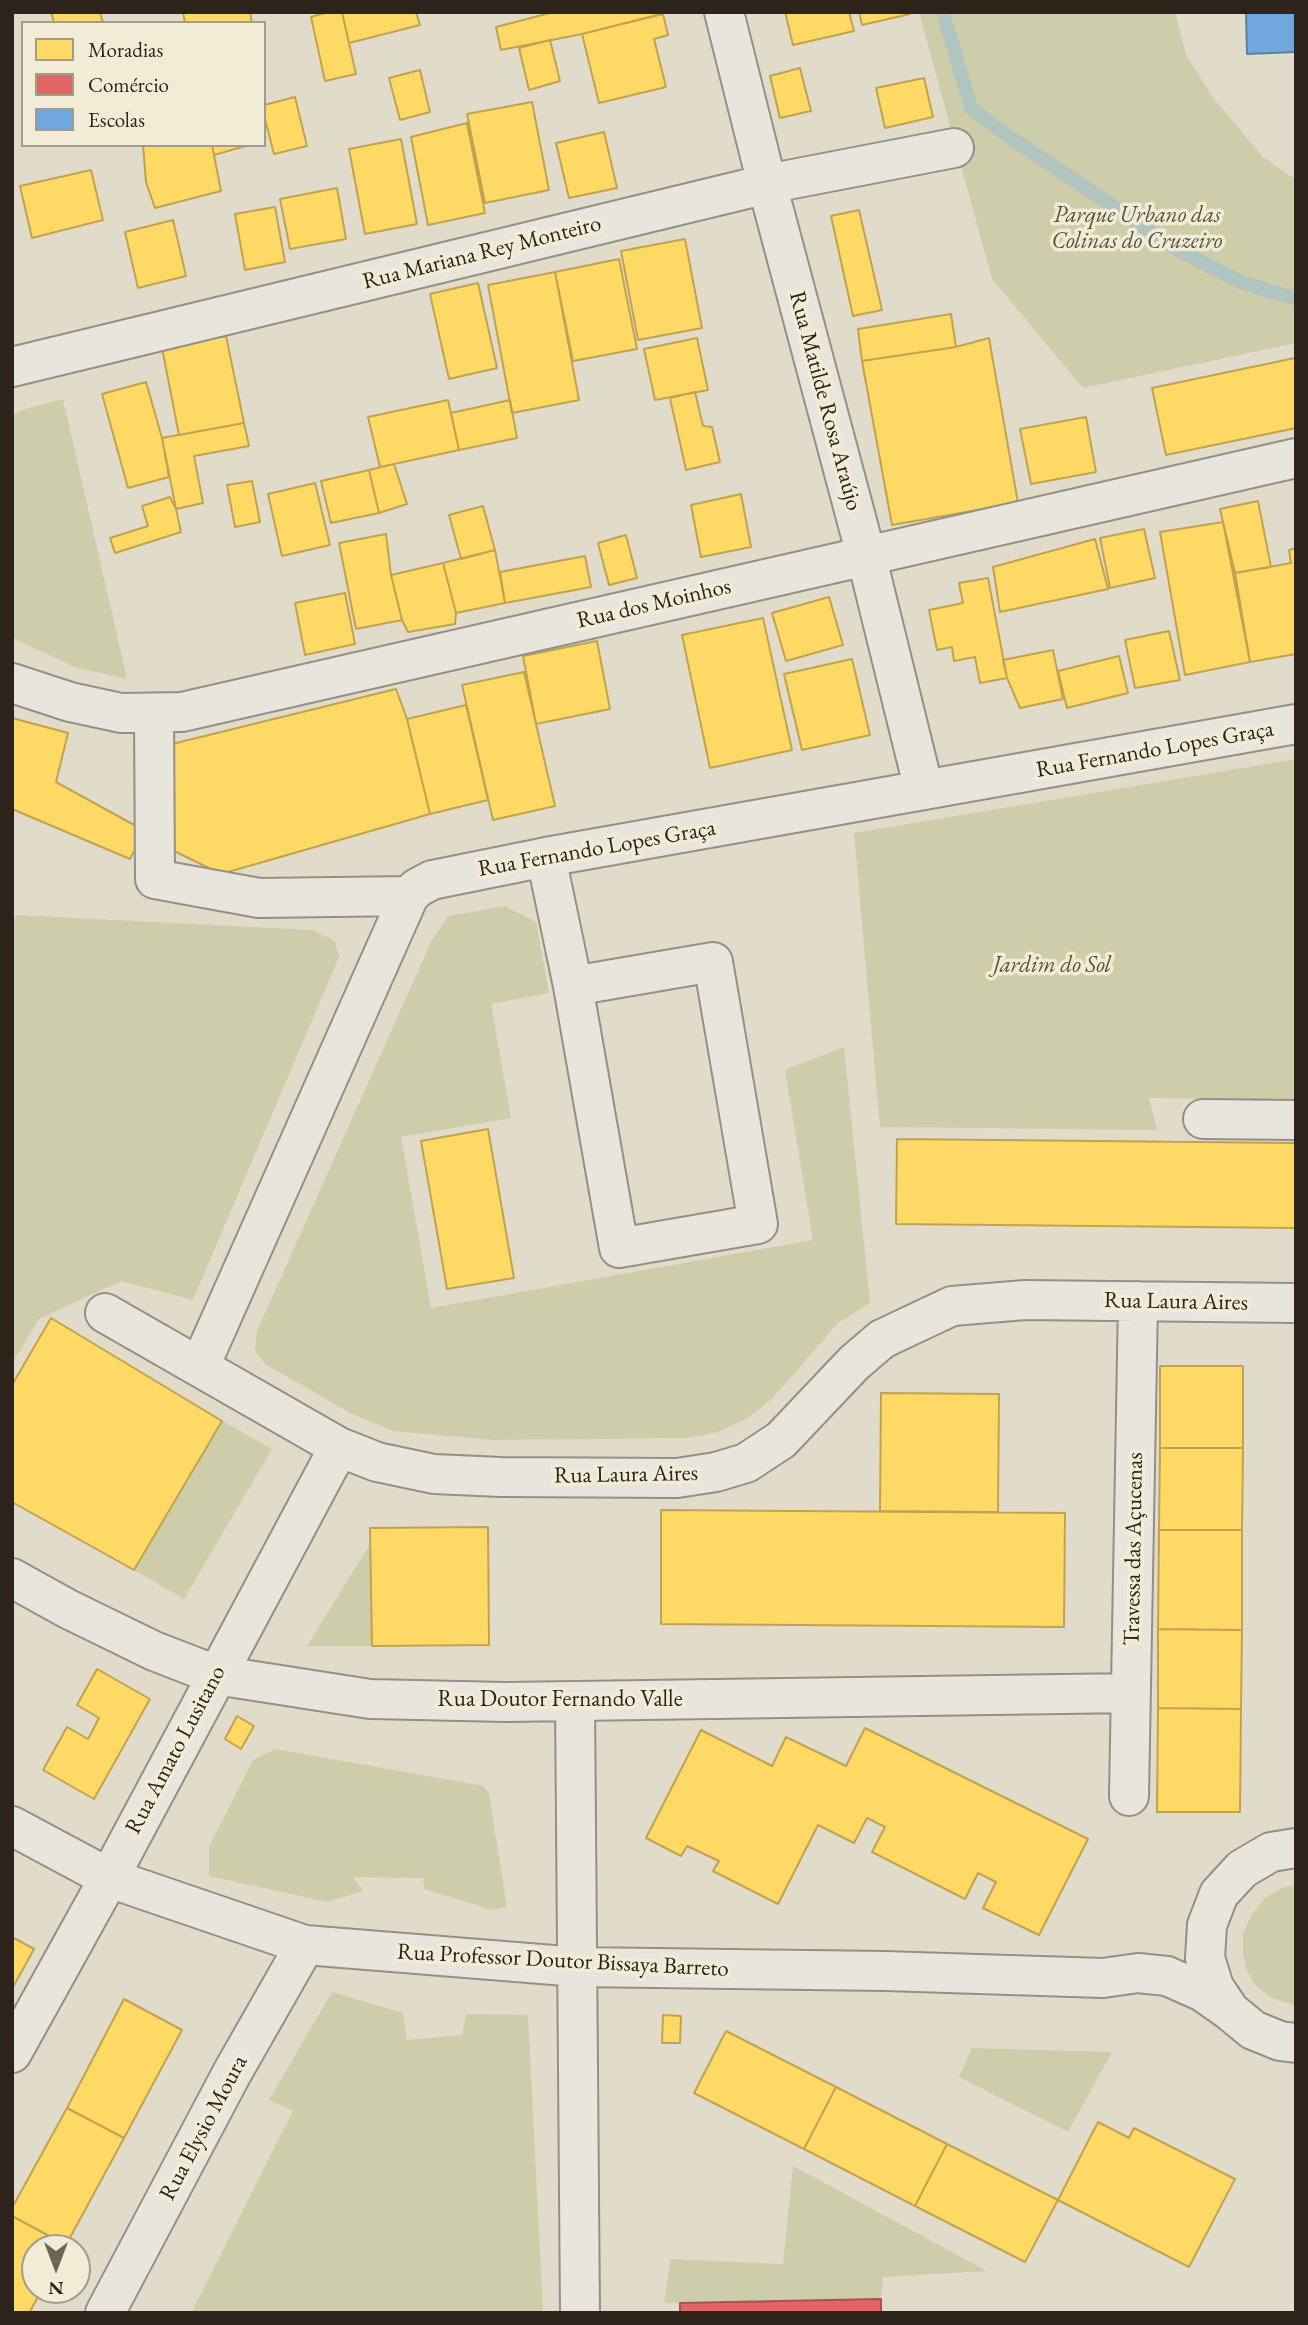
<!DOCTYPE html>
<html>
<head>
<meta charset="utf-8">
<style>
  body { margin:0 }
  #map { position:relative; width:1308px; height:2325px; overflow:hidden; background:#e1dcca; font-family:"EB Garamond",serif }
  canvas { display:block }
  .frame { position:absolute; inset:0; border:14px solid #2e231b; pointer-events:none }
  .legend { position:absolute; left:21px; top:21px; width:245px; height:126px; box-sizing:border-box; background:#f2ecd6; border:2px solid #a49c8b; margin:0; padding:9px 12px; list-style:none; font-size:21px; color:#2e231b }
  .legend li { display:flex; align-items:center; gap:14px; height:35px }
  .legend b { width:35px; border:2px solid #a49c8b }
  .north { position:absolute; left:21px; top:2234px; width:70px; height:70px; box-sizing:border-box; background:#f2ecd6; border:2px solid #a49c8b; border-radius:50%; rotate:180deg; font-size:19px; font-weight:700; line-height:28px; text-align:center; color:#2e231b }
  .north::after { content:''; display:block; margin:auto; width:24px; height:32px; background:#6d6458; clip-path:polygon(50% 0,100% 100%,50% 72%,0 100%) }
</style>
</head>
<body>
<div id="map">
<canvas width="1308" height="2325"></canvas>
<div class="frame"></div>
<ul class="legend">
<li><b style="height:19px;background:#ffd966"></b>Moradias</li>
<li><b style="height:19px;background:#e06666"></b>Comércio</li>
<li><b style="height:19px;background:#6fa8dc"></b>Escolas</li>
</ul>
<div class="north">N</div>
</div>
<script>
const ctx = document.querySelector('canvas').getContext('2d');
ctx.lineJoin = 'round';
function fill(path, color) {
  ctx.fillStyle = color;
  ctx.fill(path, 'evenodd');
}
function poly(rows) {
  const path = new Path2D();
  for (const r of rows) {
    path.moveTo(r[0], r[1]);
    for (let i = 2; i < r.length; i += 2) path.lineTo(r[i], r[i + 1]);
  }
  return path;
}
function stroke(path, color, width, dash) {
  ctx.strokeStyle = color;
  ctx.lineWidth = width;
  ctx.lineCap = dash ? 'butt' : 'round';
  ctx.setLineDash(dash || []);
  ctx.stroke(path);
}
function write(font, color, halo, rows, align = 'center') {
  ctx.font = font + ' "EB Garamond",serif';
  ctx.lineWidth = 7;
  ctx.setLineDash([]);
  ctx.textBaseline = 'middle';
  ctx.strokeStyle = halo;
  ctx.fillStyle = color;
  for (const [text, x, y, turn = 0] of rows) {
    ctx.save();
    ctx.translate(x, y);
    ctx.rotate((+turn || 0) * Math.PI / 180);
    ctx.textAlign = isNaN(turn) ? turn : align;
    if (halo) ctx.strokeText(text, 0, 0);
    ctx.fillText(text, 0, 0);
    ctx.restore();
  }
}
fill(poly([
  [919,12,1175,12,1186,55,1214,99,1263,157,1296,180,1296,343,1083,388,992,279],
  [63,399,127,679,77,668,12,638,12,416,22,410],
  [1296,759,1296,1100,1149,1098,1157,1130,880,1127,854,833],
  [505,906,536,922,549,993,491,1004,511,1118,401,1137,431,1308,813,1240,785,1070,844,1047,870,1303,838,1323,772,1399,746,1419,718,1432,688,1438,493,1440,393,1431,352,1414,265,1364,255,1351,257,1331,431,942,448,916],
  [16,915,313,930,335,941,339,957,193,1300,121,1281,39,1319,12,1364,12,925],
  [222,1421,272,1449,184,1599,134,1570],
  [370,1544,372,1646,307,1646],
  [276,1749,484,1786,489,1794,507,1907,492,1910,424,1889,423,1878,353,1877,363,1891,327,1902,209,1876,209,1847,253,1760],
  [1296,1886,1296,2006,1272,1998,1257,1987,1247,1971,1243,1954,1243,1933,1252,1914,1265,1898,1284,1887],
  [332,1992,403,2013,407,2040,462,2035,466,2014,528,2015,543,2312,191,2313,293,2111,269,2100],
  [972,2048,1112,2052,1068,2132,959,2077],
  [793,2166,987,2271,883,2277,881,2299,664,2303,671,2259,783,2264]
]), '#cecda9');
const homes = poly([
  [51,12,100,12,103,23,54,23,51,12],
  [183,12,250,12,252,23,185,23,183,12],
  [328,12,342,12,356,74,325,81,311,17,328,12],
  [342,12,416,12,420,25,349,43,342,12],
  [554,12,669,12,582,34,501,50,496,27,554,12],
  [785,12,849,12,854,31,793,45,785,12],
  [859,12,910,12,910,14,862,25,859,12],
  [663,14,668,35,654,39,666,87,599,103,582,34,663,14],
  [550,40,560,81,529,90,519,48,550,40],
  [800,68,811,111,780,118,770,76,800,68],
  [420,70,430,112,400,120,389,78,420,70],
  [924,78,933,117,885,128,876,88,924,78],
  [295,97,307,146,274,154,264,115,264,105,295,97],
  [532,102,549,190,485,203,467,114,532,102],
  [467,123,485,213,428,225,411,137,467,123],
  [604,132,617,188,569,198,556,143,604,132],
  [401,139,417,224,365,234,349,149,401,139],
  [143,145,212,145,221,191,155,208,146,182,143,145],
  [212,145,249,145,214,155,212,145],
  [91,170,103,220,32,238,20,186,91,170],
  [337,188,346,239,290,249,280,199,337,188],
  [275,207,285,262,245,270,235,214,275,207],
  [859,210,882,310,853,316,831,216,859,210],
  [173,220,186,276,138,288,125,232,173,220],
  [685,239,702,328,638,340,621,251,685,239],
  [619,259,637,349,573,361,555,272,619,259],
  [555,272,579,400,512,413,488,285,555,272],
  [478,283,497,368,449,379,430,294,478,283],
  [951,314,956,347,862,361,858,329,951,314],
  [226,336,244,423,179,435,162,348,226,336],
  [697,338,708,390,655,400,644,349,697,338],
  [989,338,1018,503,892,525,862,361,956,347,989,338],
  [1295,358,1296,428,1166,455,1152,388,1295,358],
  [146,382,162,438,169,477,128,488,102,394,146,382],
  [695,392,703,426,712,427,720,462,686,470,670,398,695,392],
  [448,400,459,450,380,467,368,417,448,400],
  [510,400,517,438,459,450,451,413,510,400],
  [1086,417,1096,472,1031,484,1020,429,1086,417],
  [244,423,249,446,194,456,203,503,176,509,162,438,244,423],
  [394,464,407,504,379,513,369,470,394,464],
  [369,470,379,513,331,523,321,481,369,470],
  [252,481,260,522,235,527,227,485,252,481],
  [315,483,330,545,282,556,268,494,315,483],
  [741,494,751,547,701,557,691,505,741,494],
  [170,497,176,509,181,532,115,553,110,538,148,526,142,506,170,497],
  [1258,501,1271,567,1235,573,1220,509,1258,501],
  [483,506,495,550,461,559,449,515,483,506],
  [1223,522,1250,662,1185,675,1160,532,1223,522],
  [1144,529,1155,578,1110,588,1100,538,1144,529],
  [386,534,391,575,402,620,356,629,339,543,386,534],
  [626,535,637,578,609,585,598,543,626,535],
  [1095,539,1108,589,1000,612,993,567,1095,539],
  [1296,548,1296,654,1250,662,1235,573,1291,563,1289,550,1296,548],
  [495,550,505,603,456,613,443,563,495,550],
  [585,556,591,587,505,603,500,572,585,556],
  [443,563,456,613,455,624,408,632,402,620,391,575,443,563],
  [988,578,1007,678,980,683,975,657,954,661,952,647,937,650,929,610,963,603,959,583,988,578],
  [345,593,355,644,305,655,295,603,345,593],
  [829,597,843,645,786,661,772,613,829,597],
  [763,618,792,750,710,768,682,635,763,618],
  [1169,631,1180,680,1135,688,1125,640,1169,631],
  [597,641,610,709,536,724,523,656,597,641],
  [1053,650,1063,699,1020,708,1007,678,1003,660,1053,650],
  [1119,656,1128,693,1067,708,1058,671,1119,656],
  [852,659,870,735,802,750,784,674,852,659],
  [524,672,555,806,493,820,462,685,524,672],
  [396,689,407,719,430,814,221,874,162,845,164,746,396,689],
  [466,705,488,800,430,814,407,719,466,705],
  [12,718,68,733,56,782,145,831,130,859,12,809,12,718],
  [488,1129,514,1278,447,1289,421,1141,488,1129],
  [897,1139,1296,1143,1296,1228,896,1224,897,1139],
  [51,1318,222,1421,134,1570,12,1502,12,1385,51,1318],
  [1160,1366,1243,1366,1243,1448,1160,1448,1160,1366],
  [881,1393,999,1394,998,1512,880,1511,881,1393],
  [1160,1448,1243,1448,1242,1530,1159,1530,1160,1448],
  [661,1510,1065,1513,1064,1627,661,1624,661,1510],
  [488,1527,489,1645,372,1646,370,1528,488,1527],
  [1159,1530,1242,1530,1242,1630,1158,1629,1159,1530],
  [1158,1629,1242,1630,1241,1709,1158,1708,1158,1629],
  [97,1669,150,1699,94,1799,43,1770,67,1727,88,1739,99,1718,77,1705,97,1669],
  [1158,1708,1241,1709,1240,1812,1157,1812,1158,1708],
  [237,1716,254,1726,241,1749,225,1739,237,1716],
  [865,1728,1088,1839,1039,1935,983,1908,996,1882,978,1873,965,1899,872,1852,885,1827,867,1818,854,1843,818,1825,778,1904,713,1871,719,1861,687,1846,681,1856,646,1838,701,1730,772,1766,786,1737,846,1766,865,1728],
  [12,1937,34,1949,12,1989,12,1937],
  [124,1999,182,2030,124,2138,67,2108,124,1999],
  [663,2015,681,2016,680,2043,662,2043,663,2015],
  [726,2031,836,2087,804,2149,694,2093,726,2031],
  [836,2087,947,2144,915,2206,804,2149,836,2087],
  [67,2108,124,2138,66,2245,12,2216,12,2208,67,2108],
  [1098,2122,1129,2138,1134,2128,1235,2179,1189,2267,1058,2200,1098,2122],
  [947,2144,1058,2200,1025,2262,915,2206,947,2144],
  [12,2216,66,2245,64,2248,35,2248,35,2290,42,2290,29,2313,12,2313,12,2216]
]);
fill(homes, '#ffd966');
stroke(homes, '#c0a250', 2);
const shops = poly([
  [881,2299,881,2313,680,2313,680,2303,881,2299]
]);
fill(shops, '#e06666');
stroke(shops, '#ab5250', 2);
const schools = poly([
  [1246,12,1296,12,1296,52,1247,54,1246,12]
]);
fill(schools, '#6fa8dc');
stroke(schools, '#5c80a2', 2);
stroke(poly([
  [943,12,971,108,1005,134,1180,251,1241,282,1296,299]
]), '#b1c5c0', 14);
const minor = poly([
  [724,12,767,184,866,555,924,790],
  [12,367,767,184,954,148],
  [12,683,70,702,121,713,182,712,1296,458],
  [154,714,155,879,259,898,409,896],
  [546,857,573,986],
  [713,962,758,1224,619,1248,573,986,713,962],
  [1203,1119,1296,1120],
  [105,1313,339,1447,377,1462,434,1474,501,1477,677,1478,716,1472,746,1463,781,1440,854,1363,882,1339,952,1306,1025,1300,1296,1303],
  [200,1366,409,896,417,888,432,880,546,857,1296,724],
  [12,1578,68,1609,154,1651,216,1675,370,1699,506,1702,1131,1693],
  [575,1701,580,2313],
  [1129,1796,1138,1301],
  [12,1826,109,1878,305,1945,578,1967,885,1971,1103,1978,1138,1973,1167,1976,1203,1992,1230,2011],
  [1296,1848,1271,1852,1242,1869,1219,1894,1207,1925,1205,1958,1214,1987,1230,2011,1253,2030,1280,2041,1296,2043],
  [12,2053,109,1878,339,1447],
  [105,2313,232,2073,305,1945]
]);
stroke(minor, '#949085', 42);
stroke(minor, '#e8e5dc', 38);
write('italic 23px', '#59523e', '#f2ecd6', [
  ["Parque Urbano das",1137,216],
  ["Colinas do Cruzeiro",1137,242],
  ["Jardim do Sol",1052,966]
]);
write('23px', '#2e231b', '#f2ecd6', [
  ["Rua Mariana Rey Monteiro",482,253,-14],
  ["Rua Matilde Rosa Araújo",825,401,75],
  ["Rua dos Moinhos",654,604,-13],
  ["Rua Fernando Lopes Graça",1155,750,-10],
  ["Rua Fernando Lopes Graça",597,849,-10],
  ["Rua Laura Aires",1176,1302,1],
  ["Rua Laura Aires",626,1475,-1],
  ["Travessa das Açucenas",1134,1549,-89],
  ["Rua Doutor Fernando Valle",560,1700],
  ["Rua Amato Lusitano",176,1750,-62],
  ["Rua Professor Doutor Bissaya Barreto",563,1961,3],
  ["Rua Elysio Moura",204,2128,-62]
]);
</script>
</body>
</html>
